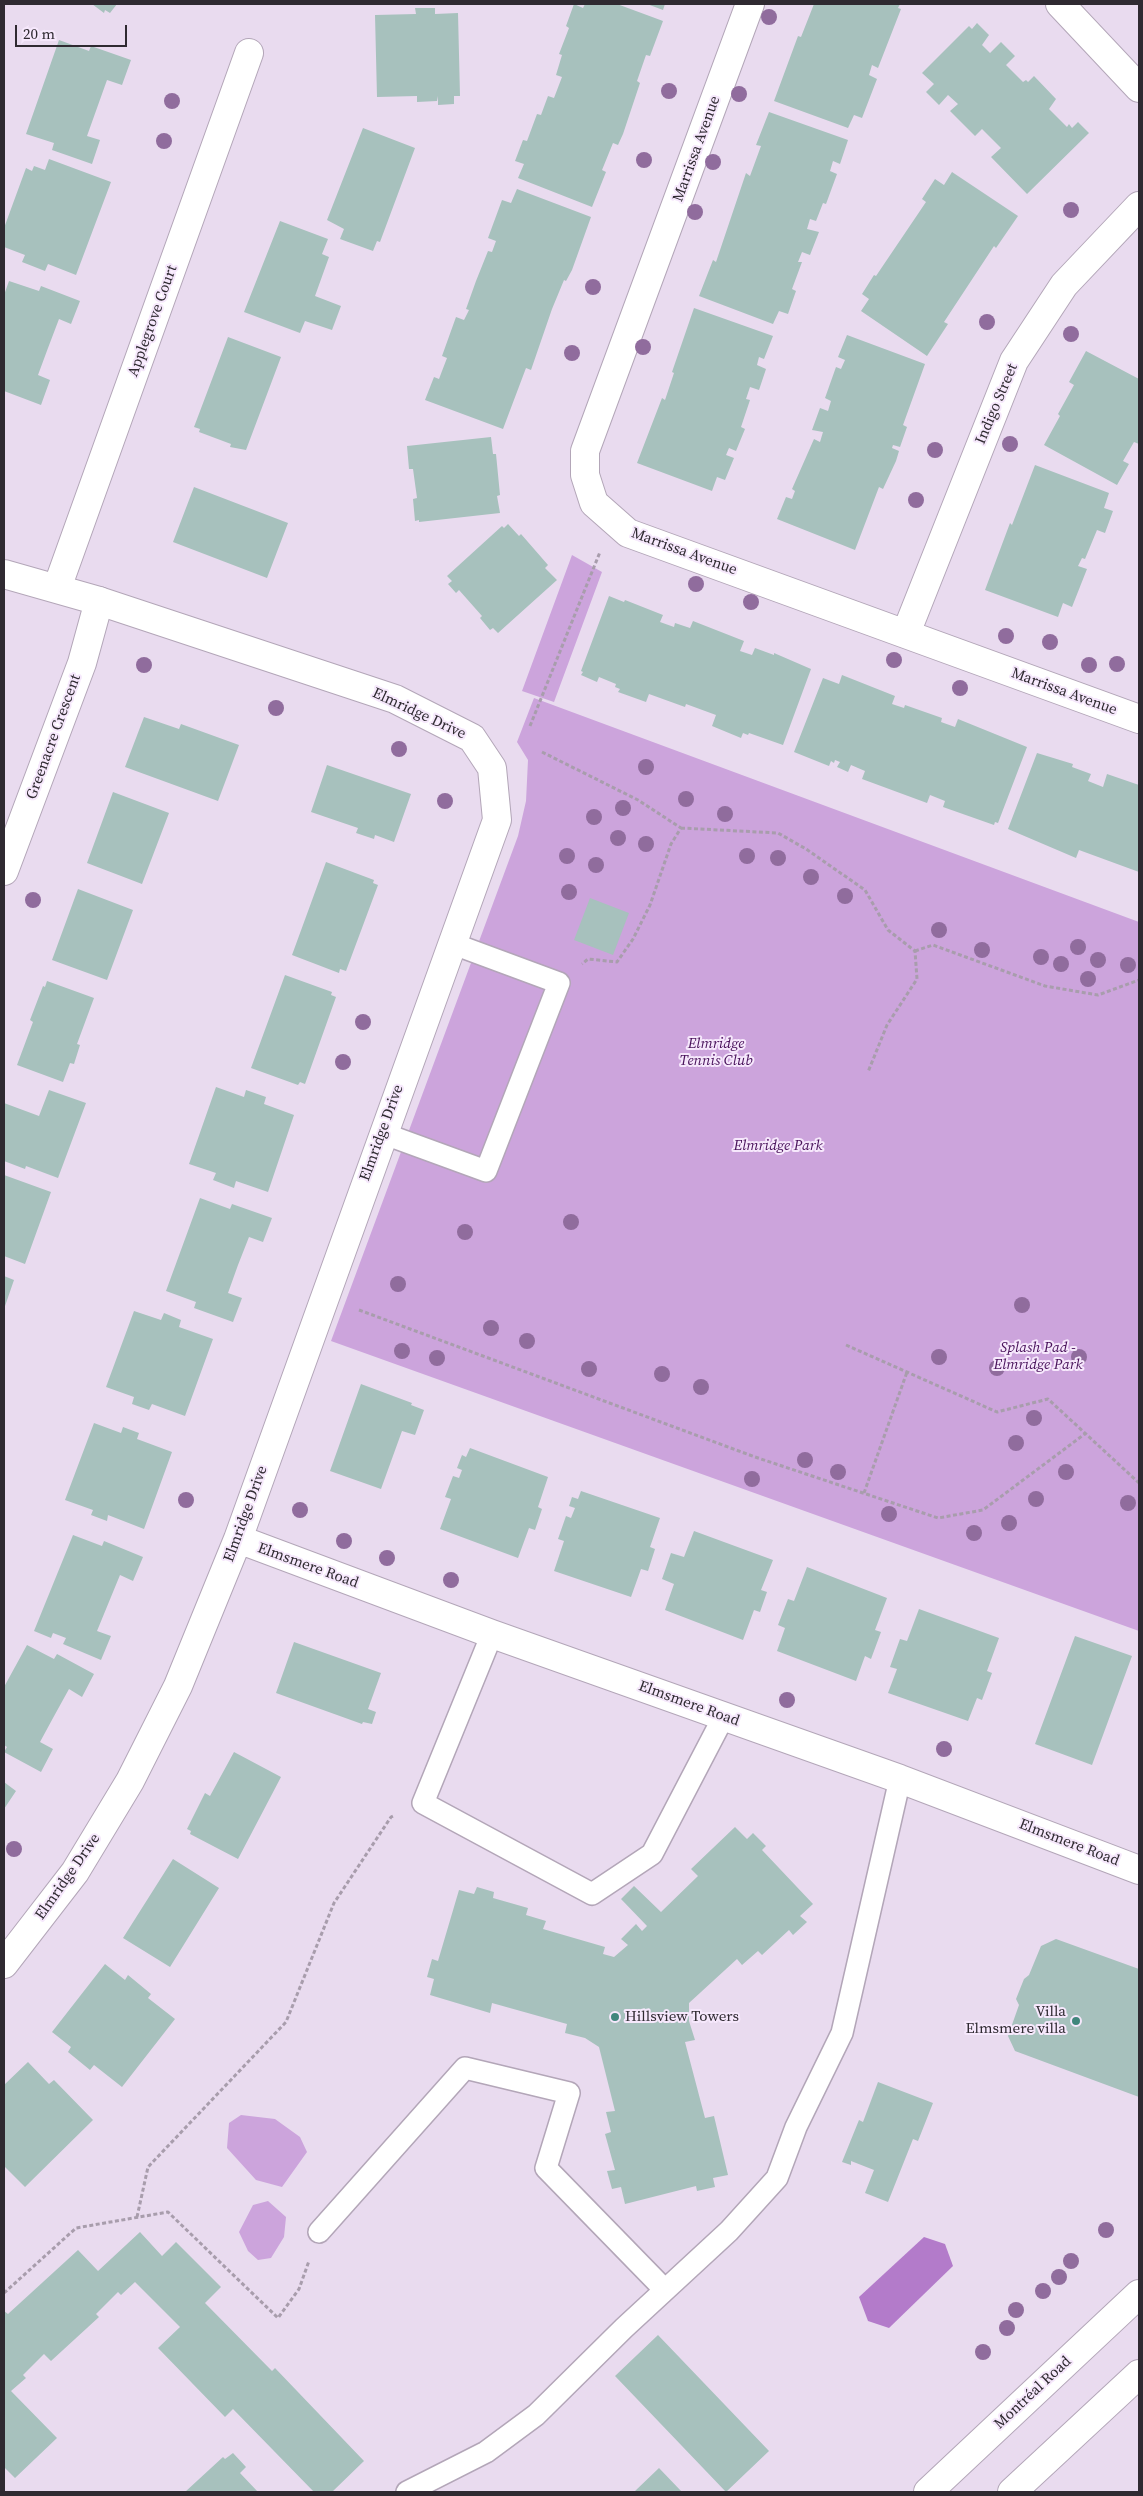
<!DOCTYPE html>
<html>
<head>
<meta charset="utf-8">
<style>
  body { margin:0 }
  #map { position:relative; width:1143px; height:2496px; overflow:hidden; background:#e9dbef; font-family:"Source Serif 4",serif }
  canvas { display:block }
  .frame { position:absolute; inset:0; border:5px solid #2f2a31; pointer-events:none }
  .scale { position:absolute; left:15px; top:25px; width:112px; height:22px; box-sizing:border-box; border:2px solid #2f2a31; border-top:0; padding-left:6px; font-size:15px; line-height:18px; white-space:nowrap; color:#2f2a31; -webkit-text-stroke:4px #f6e8fc; paint-order:stroke }
</style>
</head>
<body>
<div id="map">
<canvas width="1143" height="2496"></canvas>
<div class="frame"></div>
<div class="scale">20 m</div>
</div>
<script>
const ctx = document.querySelector('canvas').getContext('2d');
ctx.lineJoin = 'round';
function fill(path, color) {
  ctx.fillStyle = color;
  ctx.fill(path, 'evenodd');
}
function poly(rows) {
  const path = new Path2D();
  for (const r of rows) {
    path.moveTo(r[0], r[1]);
    for (let i = 2; i < r.length; i += 2) path.lineTo(r[i], r[i + 1]);
  }
  return path;
}
function stroke(path, color, width, dash) {
  ctx.strokeStyle = color;
  ctx.lineWidth = width;
  ctx.lineCap = dash ? 'butt' : 'round';
  ctx.setLineDash(dash || []);
  ctx.stroke(path);
}
function write(font, color, halo, rows, align = 'center') {
  ctx.font = font + ' "Source Serif 4",serif';
  ctx.lineWidth = 4;
  ctx.setLineDash([]);
  ctx.textBaseline = 'middle';
  ctx.strokeStyle = halo;
  ctx.fillStyle = color;
  for (const [text, x, y, turn = 0] of rows) {
    ctx.save();
    ctx.translate(x, y);
    ctx.rotate((+turn || 0) * Math.PI / 180);
    ctx.textAlign = isNaN(turn) ? turn : align;
    if (halo) ctx.strokeText(text, 0, 0);
    ctx.fillText(text, 0, 0);
    ctx.restore();
  }
}
fill(poly([
  [572,555,602,572,554,702,522,691],
  [534,698,1139,922,1139,1631,331,1341,518,836,526,801,528,760,517,742],
  [241,2115,275,2119,300,2137,307,2152,282,2187,256,2180,227,2148,229,2123],
  [268,2201,286,2217,284,2237,271,2258,258,2260,248,2251,239,2232,253,2205]
]), '#cca4dc');
fill(poly([
  [924,2237,945,2244,953,2266,889,2328,868,2321,859,2297]
]), '#b37bca');
fill(poly([
  [92,4,117,4,110,13,105,10,104,13],
  [574,4,583,8,585,4,617,4,663,21,650,56,646,55,637,81,640,83,623,134,618,145,613,143,602,170,606,172,592,207,518,178,524,164,515,161,523,140,527,141,537,114,541,115,548,96,554,98,562,77,556,75,562,55,559,54,569,28,566,26],
  [647,4,665,4,663,10],
  [814,4,900,4,898,8,901,9,878,68,872,65,869,75,877,79,862,118,854,115,848,128,774,101,798,36,801,37],
  [415,8,435,8,435,14,458,13,460,96,454,96,454,104,438,105,438,96,437,101,417,102,417,96,377,97,375,15,416,14],
  [977,23,989,35,982,45,990,53,1001,42,1015,56,1006,65,1023,82,1026,80,1028,82,1034,76,1056,99,1049,109,1067,127,1069,124,1072,128,1078,122,1089,133,1027,194,991,157,1001,148,982,129,975,136,950,111,958,104,948,95,939,105,926,92,934,84,922,73,969,26,972,29],
  [59,40,89,51,91,46,131,60,122,85,107,80,87,136,100,140,92,164,52,150,54,143,26,134],
  [769,112,848,140,840,164,833,161,830,171,837,174,826,204,823,203,816,221,810,219,807,229,819,232,810,255,802,252,798,262,802,262,792,289,796,291,788,314,779,311,773,324,699,296,713,260,716,262,746,173,750,176,761,146,756,145],
  [363,128,415,148,380,242,377,241,373,251,340,239,344,229,327,220],
  [49,159,111,182,76,275,48,264,45,271,22,262,25,255,4,247,4,228,26,168,32,171,34,166,45,170],
  [952,172,1018,216,996,248,994,246,944,322,948,324,927,356,861,311,869,299,862,294,874,275,876,276,926,202,922,199,935,179,944,185],
  [517,189,591,217,572,270,566,281,564,280,552,309,531,370,526,368,503,429,425,400,434,377,439,379,442,371,447,358,442,356,456,317,464,320,469,310,466,309,476,281,488,251,492,252,496,241,488,238,502,200,511,203],
  [280,221,328,239,322,254,329,257,315,296,341,306,332,330,305,321,300,333,244,312],
  [9,281,39,291,41,286,80,301,71,324,59,319,48,348,38,375,50,380,41,405,4,391,4,295],
  [694,308,773,336,764,359,759,357,757,365,766,369,759,390,750,387,746,399,750,400,741,427,745,429,736,451,729,448,726,455,734,458,725,480,717,477,712,491,637,463,662,398,665,400,674,373,672,372],
  [847,335,925,364,903,425,907,427,900,447,893,445,892,448,899,451,896,461,883,489,879,487,855,550,777,519,786,497,792,499,795,491,792,489,814,439,820,442,823,432,812,430,820,408,828,411,831,401,825,398,836,367,841,369,845,360,838,357],
  [228,337,281,357,246,450,230,447,231,444,199,432,200,429,194,427],
  [1086,351,1139,379,1139,444,1134,442,1123,461,1129,464,1117,485,1044,445,1060,416,1058,414,1074,385,1069,382],
  [491,437,493,454,496,454,500,495,497,496,500,513,419,522,419,520,415,521,413,499,417,498,413,469,409,469,407,446],
  [1035,465,1109,493,1104,508,1113,511,1105,533,1097,530,1085,559,1082,558,1078,566,1087,569,1072,607,1063,603,1058,617,985,590,1010,523,1012,525],
  [194,487,288,523,267,578,173,542],
  [508,524,519,536,521,534,548,565,545,568,557,580,498,633,493,628,490,630,480,618,482,616,459,590,456,593,448,584,452,581,447,576,502,526,504,528],
  [609,596,624,602,625,600,663,615,660,622,674,627,675,623,690,628,693,621,744,641,740,651,752,655,755,648,774,655,774,653,811,669,783,745,749,733,748,735,743,733,741,738,712,726,716,715,686,704,685,707,649,694,646,702,618,692,620,689,615,687,616,684,599,677,597,682,581,675,583,672,581,671],
  [842,675,895,696,892,704,904,708,905,705,942,718,941,722,955,727,958,719,1027,747,998,823,995,822,994,825,943,807,945,801,930,795,927,803,862,779,865,771,851,765,848,772,837,767,840,762,835,760,834,763,831,761,829,766,794,752,823,678,839,684],
  [144,717,179,729,181,724,239,745,218,801,125,767],
  [1037,753,1073,764,1072,767,1091,774,1088,781,1103,787,1107,774,1139,785,1139,872,1079,850,1076,858,1008,829],
  [327,765,411,794,394,842,375,835,374,839,356,833,358,828,311,812],
  [113,792,169,813,142,884,87,863],
  [326,862,374,880,373,883,378,885,346,971,340,969,339,973,292,955],
  [78,889,133,910,107,980,52,960],
  [590,898,629,913,613,955,574,940],
  [285,975,332,992,331,995,336,997,305,1084,300,1082,298,1085,251,1068],
  [47,981,94,998,77,1044,80,1045,74,1064,70,1063,63,1082,17,1065,33,1022,30,1020,43,986,45,987],
  [216,1087,244,1097,246,1090,266,1097,264,1104,294,1115,268,1192,236,1181,234,1188,213,1180,216,1173,189,1164],
  [49,1090,86,1103,58,1178,26,1166,25,1169,4,1161,4,1103,39,1116],
  [4,1175,51,1192,25,1264,4,1256],
  [200,1198,230,1209,232,1204,272,1218,263,1242,249,1237,238,1265,228,1293,242,1298,233,1322,194,1308,196,1302,166,1291],
  [4,1276,14,1280,4,1309],
  [134,1311,161,1320,164,1313,181,1320,179,1327,213,1339,185,1416,152,1404,149,1410,132,1404,134,1397,106,1387],
  [361,1384,412,1403,411,1405,424,1410,415,1435,402,1431,381,1489,330,1471],
  [94,1423,121,1433,123,1427,139,1433,137,1439,172,1452,144,1529,108,1515,107,1521,91,1515,93,1510,65,1500],
  [470,1448,548,1477,538,1507,542,1509,535,1530,529,1528,518,1558,440,1529,451,1499,445,1497,453,1476,459,1478,462,1470,457,1468,462,1455,466,1457],
  [581,1491,660,1518,650,1547,655,1549,648,1571,641,1569,631,1597,554,1571,564,1541,558,1539,566,1516,571,1518,575,1508,569,1506,572,1497,578,1499],
  [694,1531,773,1560,761,1590,767,1592,760,1612,754,1610,743,1640,665,1610,674,1584,662,1579,671,1553,684,1557],
  [73,1535,102,1546,104,1541,143,1557,133,1581,120,1575,97,1631,111,1636,101,1660,63,1644,66,1638,53,1633,51,1638,34,1631],
  [807,1567,887,1598,875,1630,881,1632,871,1659,865,1656,856,1681,777,1651,785,1628,778,1625,788,1599,794,1601],
  [919,1609,999,1638,987,1671,992,1673,982,1700,977,1698,968,1721,888,1693,897,1669,890,1667,900,1639,907,1641],
  [1075,1636,1132,1656,1092,1765,1035,1744],
  [294,1642,381,1673,368,1709,376,1712,372,1724,363,1722,362,1724,276,1693],
  [27,1645,54,1659,57,1654,94,1674,82,1697,69,1689,53,1718,40,1742,53,1749,41,1772,4,1752,7,1747,4,1745,4,1687],
  [234,1752,281,1777,238,1859,190,1834,191,1831,187,1829,205,1793,210,1796],
  [4,1782,16,1791,4,1809],
  [735,1827,747,1839,753,1833,766,1846,762,1850,813,1904,800,1916,807,1922,793,1935,789,1930,762,1955,758,1951,742,1965,737,1959,689,2003,689,2021,695,2040,685,2042,705,2118,714,2116,728,2175,713,2178,715,2187,697,2191,696,2186,625,2204,621,2187,612,2189,607,2171,615,2170,605,2134,611,2132,606,2112,615,2111,599,2047,585,2038,565,2033,567,2024,492,2003,490,2013,430,1995,434,1979,427,1977,432,1959,438,1961,459,1890,474,1894,477,1887,494,1892,493,1898,528,1908,526,1915,546,1921,543,1929,605,1947,603,1954,614,1957,628,1945,621,1939,636,1924,642,1931,647,1926,621,1899,634,1886,661,1912,698,1876,691,1869],
  [173,1859,219,1888,170,1967,123,1938],
  [1056,1939,1139,1969,1139,2097,1015,2051,1008,2036,1019,2005,1016,1999,1024,1979,1029,1975,1041,1946],
  [105,1964,125,1980,128,1975,151,1994,148,1998,175,2019,122,2087,94,2065,90,2070,68,2052,71,2047,52,2032],
  [28,2062,49,2084,54,2080,93,2120,25,2187,4,2166,4,2085],
  [878,2082,933,2103,918,2141,913,2139,888,2202,865,2193,874,2170,851,2161,851,2165,842,2162,859,2120,863,2122],
  [140,2232,162,2256,176,2242,221,2287,205,2303,272,2371,275,2368,364,2461,332,2492,314,2492,233,2409,225,2417,158,2348,180,2327,135,2282,121,2295,118,2292,96,2314,99,2317,51,2361,44,2354,23,2375,26,2378,11,2391,57,2438,15,2478,4,2467,4,2311,8,2314,78,2250,98,2271],
  [658,2335,769,2451,726,2492,615,2376],
  [233,2453,246,2467,240,2473,258,2492,185,2492,223,2457,225,2459],
  [659,2468,682,2492,633,2492,635,2491]
]), '#a7c1bd');
const lane = poly([
  [382,1133,486,1171,559,983,451,943],
  [492,1634,423,1803,592,1894,652,1854,724,1716],
  [319,2232,465,2068,569,2093,546,2168,665,2290],
  [407,2492,486,2452,536,2415,624,2328,729,2231,777,2178,796,2127,842,2033,900,1779]
]);
const street = poly([
  [750,4,585,451,585,475,594,503,628,533,1139,719],
  [1060,4,1139,88],
  [57,588,249,53],
  [906,633,1014,361,1064,285,1139,206],
  [4,871,82,663,99,601]
]);
const secondary = poly([
  [4,574,99,601,395,699,472,738,492,768,497,820,238,1539,178,1686,130,1781,75,1872,4,1964],
  [238,1539,492,1634,900,1779,1139,1870]
]);
const primary = poly([
  [928,2492,1139,2294],
  [1012,2492,1139,2374]
]);
stroke(lane, '#b3a6b8', 24);
stroke(street, '#b3a6b8', 30);
stroke(secondary, '#b3a6b8', 30);
stroke(primary, '#b3a6b8', 30);
stroke(poly([
  [530,726,600,552],
  [542,752,638,800,681,828,671,844,650,905,633,939,617,962,588,959,582,964],
  [681,828,778,833,806,849,865,890,888,930,915,951,917,979,887,1025,868,1072],
  [915,951,933,945,1045,986,1098,995,1139,980],
  [359,1310,755,1457,938,1518,983,1510,1086,1433],
  [846,1345,997,1412,1048,1399,1139,1483],
  [864,1493,907,1372],
  [137,2217,148,2167,286,2022,334,1903,391,1817,395,1815],
  [4,2293,76,2228,168,2212,278,2318,299,2289,309,2261]
]), '#a89dac', 3, [4, 2.5]);
stroke(lane, '#fff', 21);
stroke(street, '#fff', 28);
stroke(secondary, '#fff', 28);
stroke(primary, '#fff', 28);
ctx.fillStyle = '#906c9d';
for (const [x, y] of [
  [769,17],
  [669,91],
  [739,94],
  [172,101],
  [164,141],
  [644,160],
  [713,162],
  [1071,210],
  [695,212],
  [593,287],
  [987,322],
  [1071,334],
  [643,347],
  [572,353],
  [1010,444],
  [935,450],
  [916,500],
  [696,584],
  [751,602],
  [1006,636],
  [1050,642],
  [894,660],
  [1117,664],
  [144,665],
  [1089,665],
  [960,688],
  [276,708],
  [399,749],
  [646,767],
  [686,799],
  [445,801],
  [623,808],
  [725,814],
  [594,817],
  [618,838],
  [646,844],
  [567,856],
  [747,856],
  [778,858],
  [596,865],
  [811,877],
  [569,892],
  [845,896],
  [33,900],
  [939,930],
  [1078,947],
  [982,950],
  [1041,957],
  [1098,960],
  [1061,964],
  [1128,965],
  [1088,979],
  [363,1022],
  [343,1062],
  [571,1222],
  [465,1232],
  [398,1284],
  [1022,1305],
  [491,1328],
  [527,1341],
  [402,1351],
  [939,1357],
  [1079,1357],
  [437,1358],
  [997,1368],
  [589,1369],
  [662,1374],
  [701,1387],
  [1034,1418],
  [1016,1443],
  [805,1460],
  [838,1472],
  [1066,1472],
  [752,1479],
  [1036,1499],
  [186,1500],
  [1128,1503],
  [300,1510],
  [889,1514],
  [1009,1523],
  [974,1533],
  [344,1541],
  [387,1558],
  [451,1580],
  [787,1700],
  [944,1749],
  [14,1849],
  [1106,2230],
  [1071,2261],
  [1059,2277],
  [1043,2291],
  [1016,2310],
  [1007,2328],
  [983,2352]
]) {
  ctx.beginPath();
  ctx.arc(x, y, 8, 0, 2 * Math.PI);
  ctx.fill();
}
for (const [x, y, r, color] of [
  [615,2017,5,"#40867c"],
  [1076,2021,5,"#40867c"]
]) {
  const dot = new Path2D();
  dot.arc(x, y, r, 0, 2 * Math.PI);
  ctx.fillStyle = color;
  ctx.fill(dot);
  stroke(dot, '#f6e8fc', 2);
}
write('15px', '#2f2a31', '#f6e8fc', [
  ["Marrissa Avenue",697,149,-70],
  ["Applegrove Court",153,321,-70],
  ["Indigo Street",997,404,-67],
  ["Marrissa Avenue",684,552,20],
  ["Marrissa Avenue",1064,692,20],
  ["Elmridge Drive",419,714,25],
  ["Greenacre Crescent",54,737,-70],
  ["Elmridge Drive",382,1133,-70],
  ["Elmridge Drive",246,1514,-70],
  ["Elmsmere Road",308,1566,20],
  ["Elmsmere Road",689,1704,20],
  ["Elmsmere Road",1069,1843,21],
  ["Elmridge Drive",68,1877,-55],
  ["Montréal Road",1033,2393,-43]
]);
write('italic 15px', '#48115a', '#f6e8fc', [
  ["Elmridge",716,1044],
  ["Tennis Club",716,1061],
  ["Elmridge Park",778,1146],
  ["Splash Pad -",1038,1348],
  ["Elmridge Park",1038,1365]
]);
write('15px', '#2f2a31', '#f6e8fc', [
  ["Villa",1066,2012],
  ["Elmsmere villa",1066,2029],
  ["Hillsview Towers",625,2017,"left"]
], 'right');
</script>
</body>
</html>
